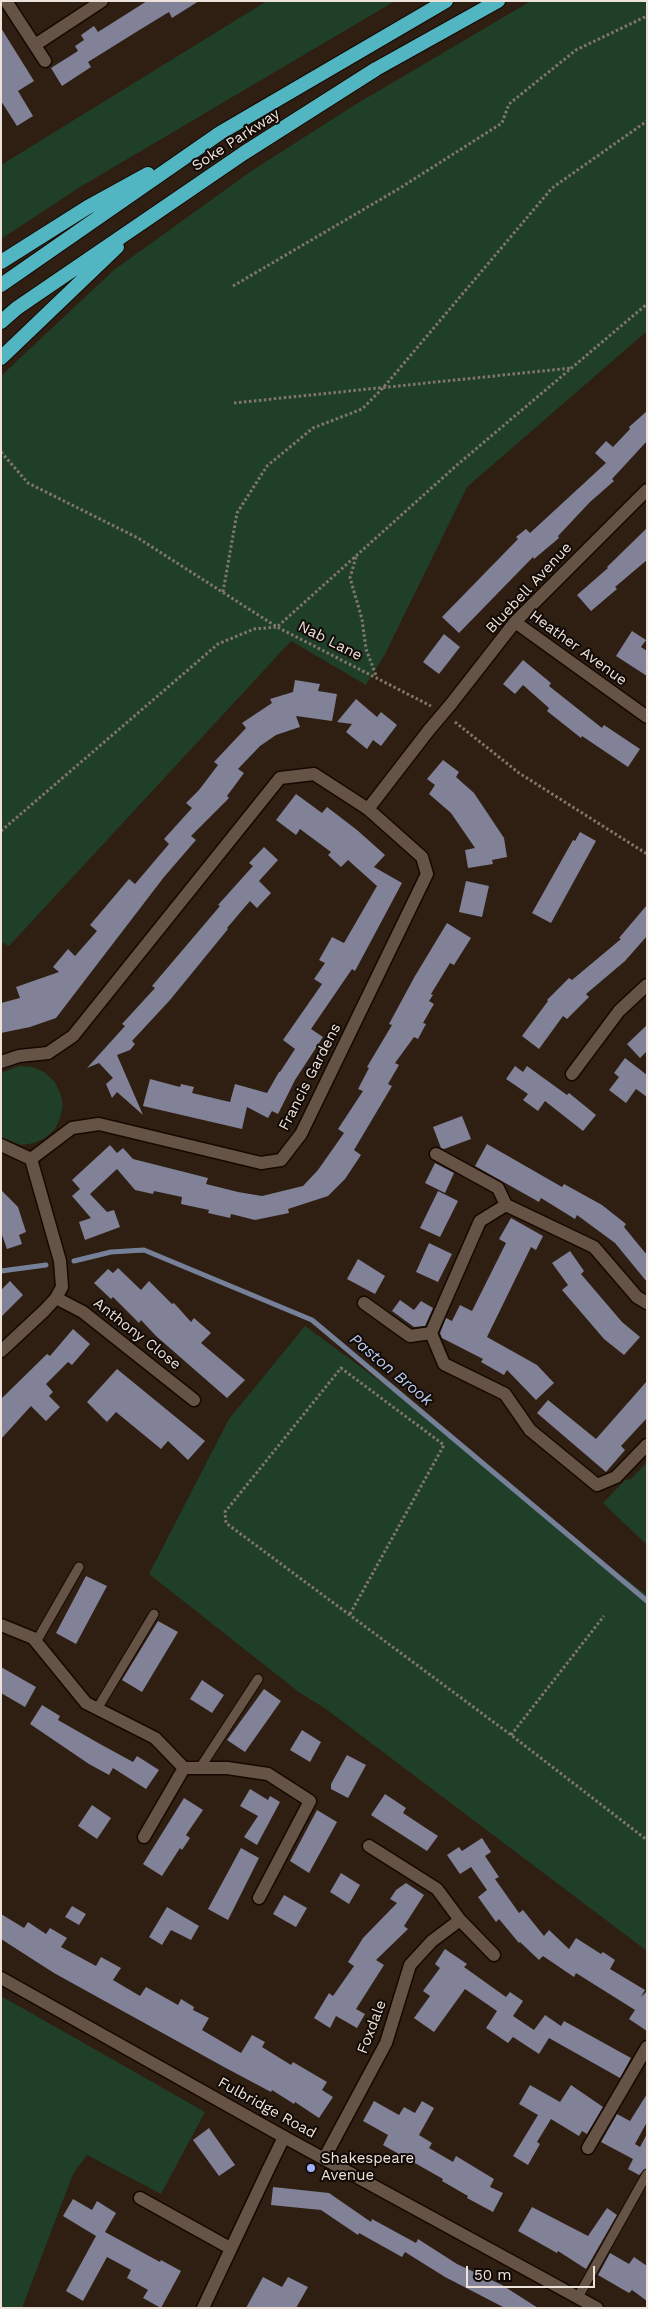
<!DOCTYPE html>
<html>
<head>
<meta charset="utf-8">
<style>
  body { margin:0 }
  #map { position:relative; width:648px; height:2309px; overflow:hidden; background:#2e1f12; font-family:"Work Sans",sans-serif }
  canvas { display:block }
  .frame { position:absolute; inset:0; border:2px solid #eee3da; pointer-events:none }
  .scale { position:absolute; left:466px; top:2266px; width:129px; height:22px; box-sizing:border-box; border:2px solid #eee3da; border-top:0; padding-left:6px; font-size:15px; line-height:18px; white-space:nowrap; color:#eee3da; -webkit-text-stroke:4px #110a06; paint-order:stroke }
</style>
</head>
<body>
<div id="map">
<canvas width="648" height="2309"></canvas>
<div class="frame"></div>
<div class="scale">50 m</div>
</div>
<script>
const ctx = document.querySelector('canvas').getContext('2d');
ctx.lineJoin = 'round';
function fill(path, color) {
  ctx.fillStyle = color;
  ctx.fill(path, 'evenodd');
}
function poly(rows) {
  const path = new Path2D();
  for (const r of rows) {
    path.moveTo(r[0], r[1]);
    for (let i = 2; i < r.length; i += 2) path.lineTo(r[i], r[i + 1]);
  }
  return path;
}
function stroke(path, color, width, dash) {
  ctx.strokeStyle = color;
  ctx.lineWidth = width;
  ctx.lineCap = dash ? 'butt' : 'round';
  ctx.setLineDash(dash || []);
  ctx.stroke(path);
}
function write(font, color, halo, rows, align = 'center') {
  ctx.font = font + ' "Work Sans",sans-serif';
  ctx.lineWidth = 4;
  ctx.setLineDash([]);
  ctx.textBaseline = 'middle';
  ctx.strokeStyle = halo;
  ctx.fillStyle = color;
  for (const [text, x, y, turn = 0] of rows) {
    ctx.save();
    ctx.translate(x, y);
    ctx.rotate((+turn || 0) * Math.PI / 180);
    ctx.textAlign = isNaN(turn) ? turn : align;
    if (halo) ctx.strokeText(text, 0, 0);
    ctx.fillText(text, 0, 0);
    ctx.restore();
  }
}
fill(poly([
  [267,1,395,1,80,187,1,239,1,165],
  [531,1,647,1,647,331,467,487,385,654,366,685,291,641,9,946,1,942,1,376,114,270,250,172,353,106],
  [19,1066,32,1067,44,1072,54,1081,60,1092,63,1105,60,1118,55,1129,45,1138,34,1143,21,1145,1,1137,1,1073],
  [305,1326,433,1420,598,1558,647,1595,647,1951,326,1709,300,1693,149,1574,229,1419],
  [647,1462,647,1545,603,1503,625,1480,631,1479],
  [1,1996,205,2112,161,2194,87,2155,73,2174,22,2308,1,2308]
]), '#203f29');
stroke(poly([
  [74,1261,111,1252,144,1250,312,1320,647,1601],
  [1,1271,46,1265]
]), '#768098', 5);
fill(poly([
  [147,1,199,1,172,18,169,12,141,29,88,62,91,67,62,86,51,68,78,51,75,46,84,40,81,35,94,26,98,32],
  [1,28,34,81,18,91,33,116,17,126,1,101],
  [647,411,647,441,612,479,614,481,590,502,558,536,559,538,534,559,533,557,459,633,442,617,518,539,516,537,526,529,530,533,606,463,595,453,606,441,613,447,630,429,629,427],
  [647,528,647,560,615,587,617,589,591,611,577,595,608,568,607,567],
  [632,631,646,640,641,647,647,651,647,676,616,656],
  [444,634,460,647,439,674,423,662],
  [523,660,551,683,549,686,602,728,604,725,640,749,628,767,582,736,581,738,547,711,549,708,523,685,515,694,503,684],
  [295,680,320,684,318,691,337,694,332,721,296,716,300,727,276,735,260,746,238,769,244,773,227,796,229,798,191,836,196,840,164,877,56,1018,30,1027,1,1033,1,1003,20,998,16,987,59,972,53,967,68,949,75,956,97,931,90,925,129,879,135,884,169,844,164,839,192,808,186,803,199,790,218,765,214,762,246,728,242,723,272,703,270,699,293,692],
  [356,699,377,717,381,712,397,725,381,746,373,740,367,749,346,732,352,724,337,722],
  [443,760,459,772,456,777,474,793,504,838,507,857,492,860,493,864,468,868,465,850,475,848,451,813,429,794,435,785,427,779],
  [296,794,322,813,327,807,357,830,385,855,374,867,402,883,355,971,352,969,311,1029,323,1037,295,1080,278,1114,272,1111,268,1118,247,1107,242,1129,143,1106,150,1079,180,1087,181,1084,194,1087,192,1093,230,1102,235,1084,267,1093,279,1072,280,1072,295,1049,283,1040,322,984,314,979,325,963,319,960,332,937,344,943,377,886,348,860,341,867,328,855,331,852,300,829,296,835,276,820],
  [580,832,596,841,551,923,532,913,573,840,575,841],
  [264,847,278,860,259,881,271,893,257,908,250,901,227,928,228,929,170,1000,132,1041,135,1044,130,1050,117,1055,143,1115,117,1092,112,1098,106,1084,113,1078,99,1063,87,1068,125,1026,122,1024,155,988,152,986,220,906,218,905,253,866,249,863],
  [466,881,489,886,482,917,459,912],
  [647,905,647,936,625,961,586,994,589,997,567,1019,563,1016,539,1049,522,1036,548,1001,547,1000,569,978,572,980,621,939,619,938],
  [447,923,471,938,454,965,450,963,431,994,433,995,429,1001,434,1004,423,1023,426,1024,418,1039,414,1037,395,1063,399,1065,388,1084,392,1086,354,1150,361,1155,345,1179,328,1196,288,1209,289,1213,255,1220,231,1214,230,1218,208,1213,209,1210,181,1204,182,1197,154,1191,153,1194,135,1190,117,1169,90,1194,107,1212,114,1210,120,1227,85,1240,79,1222,91,1218,72,1196,80,1189,72,1180,110,1145,117,1153,123,1148,133,1159,208,1178,206,1184,238,1192,262,1196,303,1186,318,1170,344,1133,338,1129,363,1091,358,1089,369,1068,367,1067,392,1025,389,1024,415,976],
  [647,1025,647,1051,640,1058,627,1044],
  [625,1058,647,1075,647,1097,636,1089,626,1103,609,1090,619,1077,614,1073],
  [515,1066,523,1072,527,1066,567,1095,569,1093,596,1115,583,1131,545,1101,538,1111,523,1100,528,1094,506,1079],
  [462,1116,471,1139,444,1149,441,1148,433,1127],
  [487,1144,562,1187,564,1184,602,1205,626,1224,624,1227,647,1255,647,1282,615,1243,577,1215,575,1219,541,1198,539,1202,475,1166],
  [435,1163,454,1173,445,1193,425,1183],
  [1,1190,18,1207,26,1232,19,1235,22,1244,7,1249,1,1232],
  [438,1191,458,1201,440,1237,420,1228],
  [511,1218,543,1236,536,1250,531,1247,487,1337,537,1365,554,1383,536,1400,507,1370,504,1375,481,1362,483,1359,442,1338,440,1333,446,1318,452,1321,460,1305,472,1311,506,1243,499,1239],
  [429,1243,452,1254,438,1282,416,1272],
  [570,1251,584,1271,581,1274,622,1322,640,1337,624,1355,604,1339,562,1290,568,1285,552,1263],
  [358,1259,385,1276,375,1294,347,1279],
  [118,1268,141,1290,149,1281,172,1304,174,1303,191,1322,194,1318,211,1333,201,1343,245,1380,227,1398,156,1336,141,1320,139,1323,113,1297,111,1299,94,1283,108,1269,113,1273],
  [10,1281,23,1295,1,1317,1,1290],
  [400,1300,414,1310,421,1301,433,1308,425,1326,414,1327,392,1311],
  [73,1329,90,1344,72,1365,68,1362,46,1384,53,1392,49,1396,60,1407,46,1421,31,1406,1,1439,1,1399,47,1354,50,1356],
  [117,1369,205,1441,188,1460,168,1441,161,1449,116,1412,107,1422,87,1402],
  [647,1381,647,1418,621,1446,625,1450,606,1472,537,1413,548,1400,596,1439],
  [86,1576,107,1586,76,1644,56,1633],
  [158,1621,178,1632,142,1692,122,1680],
  [1,1667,36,1687,25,1707,1,1693],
  [202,1680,224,1695,212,1713,190,1699],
  [264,1689,281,1701,245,1752,227,1740],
  [42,1705,60,1716,58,1720,100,1744,133,1762,137,1756,159,1770,146,1789,113,1768,109,1775,89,1764,30,1724],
  [302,1730,321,1742,310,1762,290,1750],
  [347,1755,366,1765,348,1798,331,1789,331,1784],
  [250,1789,268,1800,270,1796,280,1802,257,1845,244,1837,258,1816,240,1806],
  [385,1794,406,1808,403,1813,438,1836,427,1851,371,1815],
  [184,1798,203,1810,186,1835,190,1838,182,1850,180,1848,162,1876,143,1864],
  [92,1805,111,1818,97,1839,78,1826],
  [317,1810,337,1822,309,1873,290,1861],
  [482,1838,491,1852,485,1856,499,1877,495,1879,519,1913,523,1910,544,1936,549,1930,569,1949,576,1938,601,1954,603,1952,615,1960,610,1969,645,1990,641,1997,647,1991,647,2031,629,2019,635,2010,576,1973,574,1977,543,1956,539,1960,520,1942,519,1943,499,1919,496,1922,478,1897,487,1890,471,1867,460,1874,447,1855,459,1847,462,1851],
  [241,1848,259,1858,228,1920,208,1909],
  [341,1873,360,1885,349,1904,330,1892],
  [406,1883,424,1895,404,1926,408,1929,376,1960,384,1965,356,2009,365,2014,357,2028,336,2016,330,2028,314,2018,329,1993,333,1996,354,1966,348,1962,363,1938,397,1903,390,1899,396,1890],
  [284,1895,307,1908,296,1927,273,1914],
  [72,1906,86,1914,79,1925,65,1917],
  [167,1907,199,1926,191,1940,171,1930,162,1945,149,1937],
  [1,1914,24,1928,28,1922,46,1934,50,1928,67,1938,61,1947,96,1966,101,1957,121,1968,113,1980,140,1996,146,1987,178,2005,181,1999,194,2007,193,2010,209,2018,202,2030,241,2053,252,2035,265,2042,262,2047,291,2065,293,2062,327,2082,322,2090,333,2097,319,2118,295,2102,294,2104,272,2090,271,2092,224,2067,54,1973,1,1939],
  [445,1949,467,1964,464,1967,506,1997,510,1992,523,2001,513,2016,534,2030,545,2015,561,2026,564,2021,631,2058,620,2078,549,2038,539,2054,513,2037,508,2043,486,2028,497,2011,465,1989,434,2032,414,2018,430,1996,423,1991,440,1968,435,1964],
  [530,2085,560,2102,571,2085,603,2107,587,2134,582,2131,579,2136,551,2119,537,2142,540,2144,528,2165,513,2156,538,2115,519,2104],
  [647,2094,647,2122,635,2144,640,2147,647,2134,647,2168,639,2175,628,2169,633,2159,601,2142,617,2114,630,2121],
  [374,2101,399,2115,404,2107,415,2113,422,2101,434,2108,419,2135,432,2143,429,2148,453,2162,456,2156,494,2179,490,2187,503,2193,493,2212,467,2198,468,2196,442,2181,443,2179,383,2145,388,2135,363,2121],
  [209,2128,235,2165,219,2176,193,2140],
  [273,2187,329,2193,371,2222,372,2219,416,2243,418,2239,457,2264,502,2285,538,2308,505,2308,445,2277,405,2252,402,2257,359,2233,358,2235,321,2210,271,2205],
  [73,2199,92,2210,97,2201,116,2213,105,2232,160,2262,161,2260,181,2271,161,2308,143,2298,148,2290,127,2278,131,2270,107,2257,83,2301,66,2291,96,2236,63,2216],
  [532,2207,588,2236,607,2208,617,2215,586,2269,558,2251,557,2253,518,2231],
  [610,2253,629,2264,634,2257,647,2266,647,2301,632,2290,629,2293,598,2275],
  [263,2277,282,2287,288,2277,308,2287,296,2308,246,2308]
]), '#818197');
const service = poly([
  [36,1642,79,1567],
  [97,1709,154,1614],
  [200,1768,258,1679],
  [578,2297,647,2174]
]);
const pedestrian = poly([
  [429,730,451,704],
  [268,2170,284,2137]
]);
const minor = poly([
  [6,1,45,61],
  [35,45,102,1],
  [515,622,647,717],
  [451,704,515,622,647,490],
  [368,809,429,730],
  [1,1062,19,1056,48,1053,73,1036,280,778,314,774,368,809,422,857,427,874,301,1134,281,1160,261,1163,99,1124,72,1128,31,1159],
  [572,1074,619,1011,647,985],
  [1,1145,31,1159],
  [436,1154,498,1188,506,1205],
  [56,1298,83,1312,194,1400],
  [364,1303,410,1336,431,1333],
  [647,1303,637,1297,594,1247,506,1205,480,1221,431,1333,444,1364,505,1394,530,1430,597,1485,616,1477,647,1445],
  [1,1351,44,1311,56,1298,62,1287,60,1261,31,1159],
  [1,1625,33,1638,86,1703,155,1738,184,1768,227,1768,268,1774,310,1801,259,1898],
  [144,1837,184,1768],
  [369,1846,437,1889,460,1920,494,1955],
  [588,2148,647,2047],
  [325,2157,386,2043,410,1965,432,1941,460,1920],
  [140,2198,230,2248],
  [203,2308,268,2170]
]);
const tertiary = poly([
  [1,1978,284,2137,597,2308]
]);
const trunk = poly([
  [1,262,88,207,148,174],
  [1,285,220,133,446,1],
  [1,322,17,308,244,153,376,69,498,1],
  [1,358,117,247]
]);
stroke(service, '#160801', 11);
stroke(pedestrian, '#160801', 15);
stroke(minor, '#160801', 15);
stroke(tertiary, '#160801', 15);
stroke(trunk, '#160801', 16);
stroke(poly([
  [233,286,400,188,502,123,509,104,576,50,647,16],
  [234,403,571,368],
  [1,452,28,483,138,538,277,627,431,706],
  [356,557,350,578,362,619,366,649,377,678],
  [223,592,237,513,267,466,313,428,362,409,383,388,552,188,647,121],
  [455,722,519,773,647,854],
  [1,831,218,644,254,629,277,627,457,465,647,304],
  [350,1614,444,1445,341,1368,225,1512,226,1523,511,1735,647,1840],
  [511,1735,604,1616]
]), '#83766b', 3, [2.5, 2.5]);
stroke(service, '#655445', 9);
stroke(pedestrian, '#655445', 12);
stroke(minor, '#655445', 12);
stroke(tertiary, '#655445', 12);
stroke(trunk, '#52b6c2', 14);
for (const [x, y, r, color] of [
  [311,2168,5,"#9fb3fd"]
]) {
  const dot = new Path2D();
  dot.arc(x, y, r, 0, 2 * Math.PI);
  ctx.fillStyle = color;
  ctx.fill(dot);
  stroke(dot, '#110a06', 2);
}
write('15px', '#eee3da', '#110a06', [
  ["Soke Parkway",236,140,-33],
  ["Bluebell Avenue",529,588,-47],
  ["Nab Lane",330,641,27],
  ["Heather Avenue",578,648,36],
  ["Francis Gardens",310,1077,-63],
  ["Anthony Close",137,1334,38],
  ["Foxdale",372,2027,-69],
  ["Fulbridge Road",267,2108,29]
]);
write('15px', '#eee3da', '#110a06', [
  ["Shakespeare",321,2159],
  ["Avenue",321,2176]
], 'left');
write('italic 16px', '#b9cdf4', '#110a06', [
  ["Paston Brook",391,1370,40]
]);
</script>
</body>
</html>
